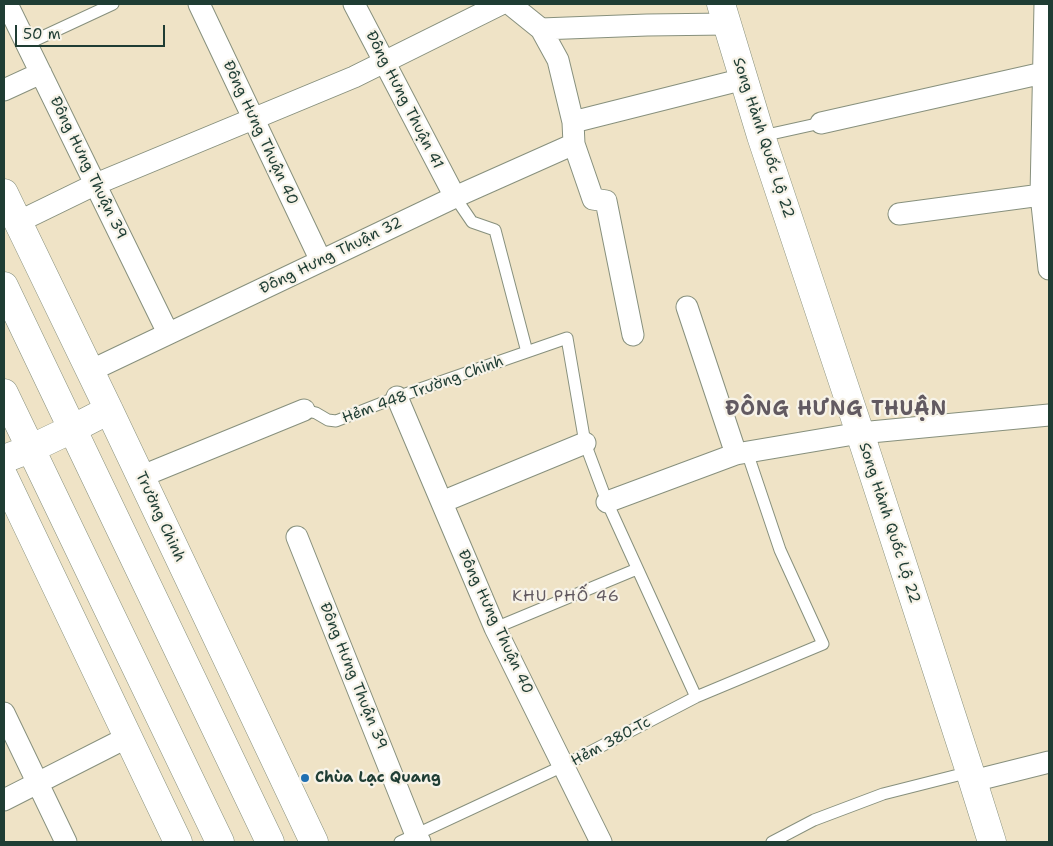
<!DOCTYPE html>
<html>
<head>
<meta charset="utf-8">
<style>
  body { margin:0 }
  #map { position:relative; width:1053px; height:846px; overflow:hidden; background:#efe3c6; font-family:"Shantell Sans",sans-serif }
  canvas { display:block }
  .frame { position:absolute; inset:0; border:5px solid #1f3d34; pointer-events:none }
  .scale { position:absolute; left:15px; top:25px; width:150px; height:22px; box-sizing:border-box; border:2px solid #1f3d34; border-top:0; padding-left:6px; font-size:15px; line-height:18px; white-space:nowrap; color:#1f3d34; -webkit-text-stroke:4px #f7f3e8; paint-order:stroke }
</style>
</head>
<body>
<div id="map">
<canvas width="1053" height="846"></canvas>
<div class="frame"></div>
<div class="scale">50 m</div>
</div>
<script>
const ctx = document.querySelector('canvas').getContext('2d');
ctx.lineJoin = 'round';
function poly(rows) {
  const path = new Path2D();
  for (const r of rows) {
    path.moveTo(r[0], r[1]);
    for (let i = 2; i < r.length; i += 2) path.lineTo(r[i], r[i + 1]);
  }
  return path;
}
function stroke(path, color, width, dash) {
  ctx.strokeStyle = color;
  ctx.lineWidth = width;
  ctx.lineCap = dash ? 'butt' : 'round';
  ctx.setLineDash(dash || []);
  ctx.stroke(path);
}
function write(font, color, halo, rows, align = 'center') {
  ctx.font = font + ' "Shantell Sans",sans-serif';
  ctx.lineWidth = 4.5;
  ctx.setLineDash([]);
  ctx.textBaseline = 'middle';
  ctx.strokeStyle = halo;
  ctx.fillStyle = color;
  for (const [text, x, y, turn = 0] of rows) {
    ctx.save();
    ctx.translate(x, y);
    ctx.rotate((+turn || 0) * Math.PI / 180);
    ctx.textAlign = isNaN(turn) ? turn : align;
    if (halo) ctx.strokeText(text, 0, 0);
    ctx.fillText(text, 0, 0);
    ctx.restore();
  }
}
const lane = poly([
  [27,44,113,4],
  [762,136,821,123],
  [455,197,472,222,495,230,527,352],
  [304,410,316,413,328,420,336,421,397,397,567,338,585,443,607,502,696,697],
  [495,628,637,569],
  [400,842,563,766,696,697,823,644,780,550,747,452],
  [772,842,814,820,883,794,970,772]
]);
const street = poly([
  [7,4,168,333],
  [199,4,321,261],
  [354,4,455,197],
  [510,4,541,29,558,60,573,122,574,144,593,199,606,201,633,335],
  [1045,4,1041,195,1049,269],
  [541,29,647,25,727,24],
  [4,90,41,73],
  [573,122,744,79],
  [821,123,1043,73],
  [899,214,1041,195],
  [18,222,96,184,354,77,501,4],
  [687,307,736,454],
  [90,371,321,261,455,197,574,144],
  [397,397,495,628,601,842],
  [140,477,304,410],
  [442,502,585,443],
  [607,502,736,454,860,433,1049,415],
  [297,537,416,835,420,842],
  [4,713,66,842],
  [973,781,1049,762],
  [4,800,128,737]
]);
const secondary = poly([
  [721,4,761,136,860,433,970,772,992,842]
]);
const primary = poly([
  [4,193,109,410,314,842],
  [4,286,270,842],
  [4,393,220,842],
  [4,459,30,449,72,429,109,410],
  [4,477,178,842]
]);
stroke(lane, '#87907d', 13);
stroke(street, '#87907d', 23);
stroke(secondary, '#87907d', 29);
stroke(primary, '#87907d', 29);
stroke(lane, '#fff', 11);
stroke(street, '#fff', 21);
stroke(secondary, '#fff', 28);
stroke(primary, '#fff', 28);
for (const [x, y, r, color] of [
  [305,778,5,"#1f6fb2"]
]) {
  const dot = new Path2D();
  dot.arc(x, y, r, 0, 2 * Math.PI);
  ctx.fillStyle = color;
  ctx.fill(dot);
  stroke(dot, '#f7f3e8', 2);
}
write('15px', '#1f3d34', '#f7f3e8', [
  ["Đông Hưng Thuận 41",404,100,63],
  ["Đông Hưng Thuận 40",260,133,65],
  ["Song Hành Quốc Lộ 22",763,138,72],
  ["Đông Hưng Thuận 39",88,168,64],
  ["Đông Hưng Thuận 32",331,256,-26],
  ["Hẻm 448 Trường Chinh",423,390,-20],
  ["Trường Chinh",160,517,65],
  ["Song Hành Quốc Lộ 22",889,523,72],
  ["Đông Hưng Thuận 40",495,622,65],
  ["Đông Hưng Thuận 39",353,676,68],
  ["Hẻm 380-Tc",611,742,-28]
]);
write('bold 15px', '#1f3d34', '#f7f3e8', [
  ["Chùa Lạc Quang",315,778]
], 'left');
ctx.letterSpacing = '1px';
write('16px', '#625a61', '#f7f3e8', [
  ["KHU PHỐ 46",566,597]
]);
ctx.letterSpacing = '0px';
ctx.letterSpacing = '1px';
write('bold 20px', '#625a61', '#f7f3e8', [
  ["ĐÔNG HƯNG THUẬN",836,410]
]);
ctx.letterSpacing = '0px';
</script>
</body>
</html>
